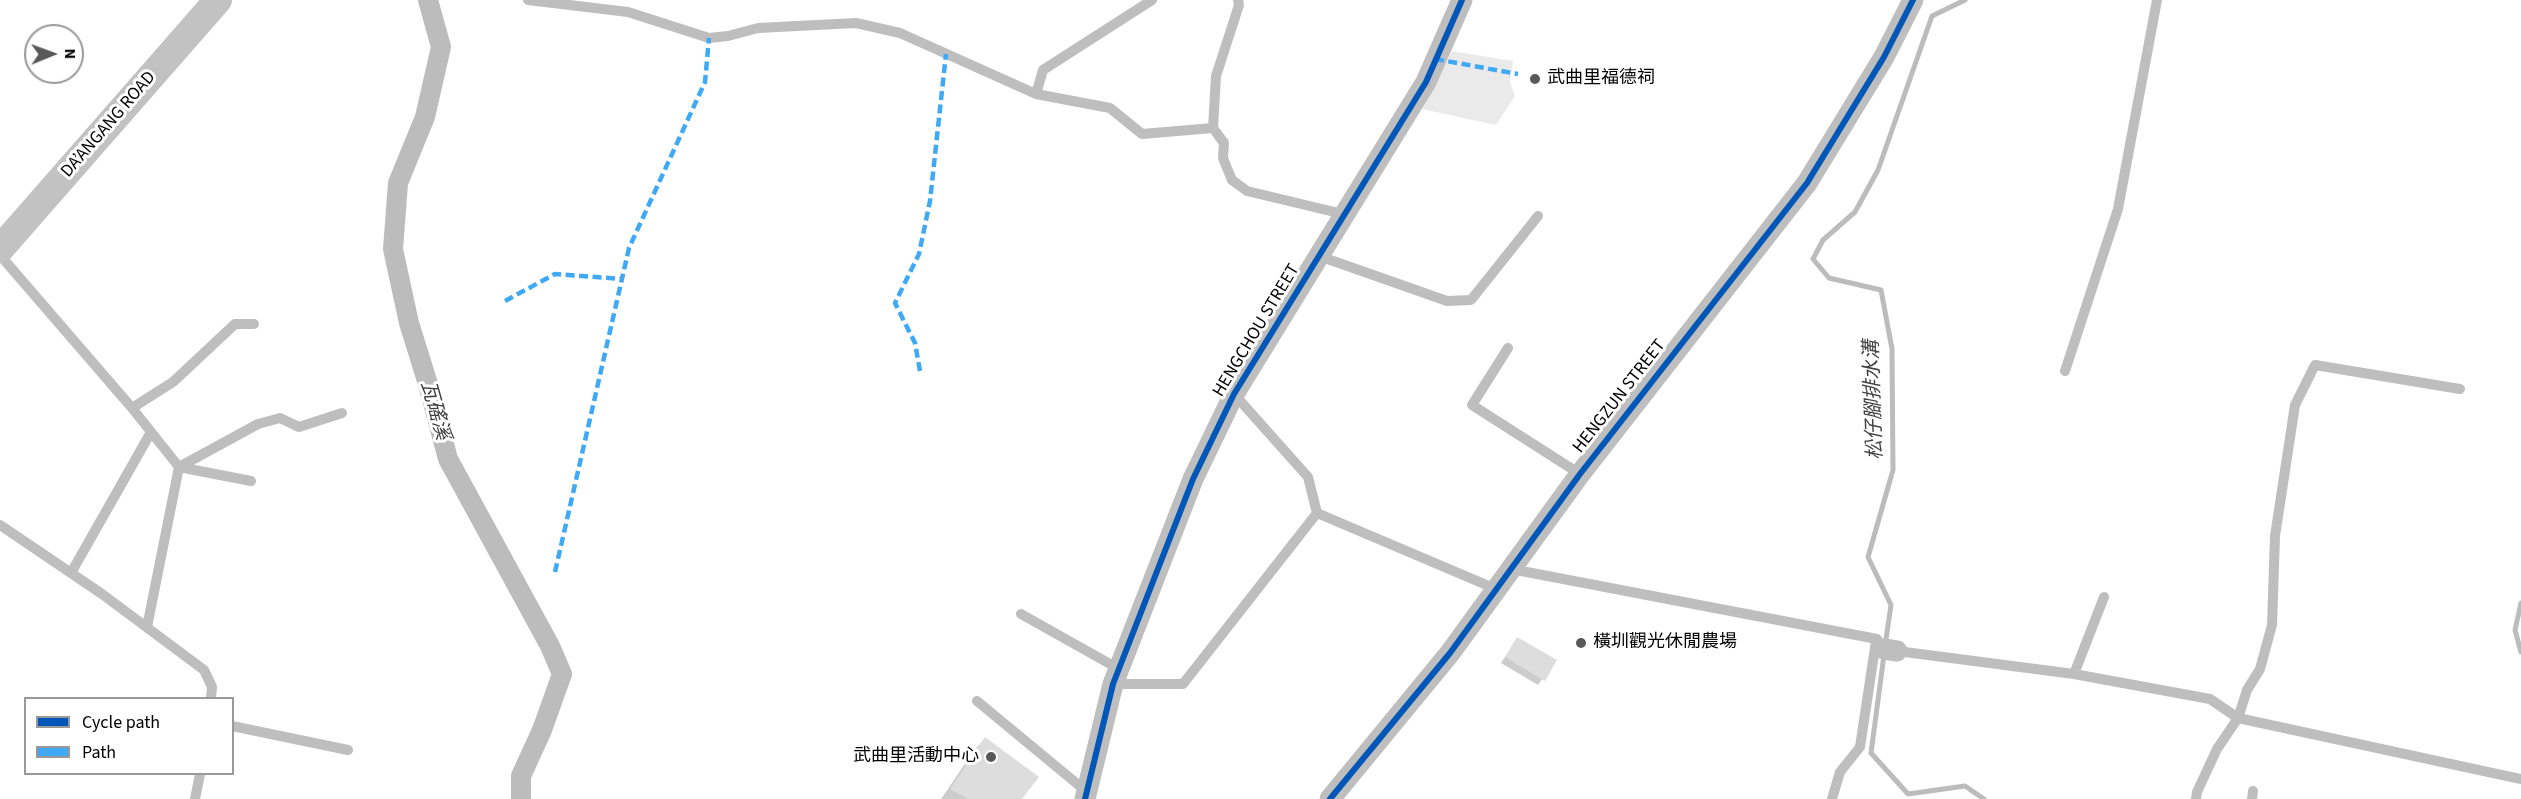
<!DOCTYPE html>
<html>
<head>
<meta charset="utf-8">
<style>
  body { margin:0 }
  #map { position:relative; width:2521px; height:799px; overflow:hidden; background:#fff; font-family:"Source Sans 3",sans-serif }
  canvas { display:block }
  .legend { position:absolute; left:24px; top:697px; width:210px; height:78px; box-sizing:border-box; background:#fff; border:2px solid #999; margin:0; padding:8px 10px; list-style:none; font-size:18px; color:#000 }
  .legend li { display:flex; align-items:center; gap:12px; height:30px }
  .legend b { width:30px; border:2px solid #999 }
  .north { position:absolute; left:24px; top:24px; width:60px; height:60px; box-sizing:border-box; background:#fff; border:2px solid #999; border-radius:50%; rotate:89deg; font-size:16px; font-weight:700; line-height:24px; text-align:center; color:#000 }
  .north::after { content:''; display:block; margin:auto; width:21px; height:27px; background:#595959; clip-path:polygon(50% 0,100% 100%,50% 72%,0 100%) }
</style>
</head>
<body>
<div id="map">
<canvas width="2521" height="799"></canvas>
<ul class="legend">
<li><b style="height:8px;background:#0057b8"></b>Cycle path</li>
<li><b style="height:8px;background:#3fa9f5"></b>Path</li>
</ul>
<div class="north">N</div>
</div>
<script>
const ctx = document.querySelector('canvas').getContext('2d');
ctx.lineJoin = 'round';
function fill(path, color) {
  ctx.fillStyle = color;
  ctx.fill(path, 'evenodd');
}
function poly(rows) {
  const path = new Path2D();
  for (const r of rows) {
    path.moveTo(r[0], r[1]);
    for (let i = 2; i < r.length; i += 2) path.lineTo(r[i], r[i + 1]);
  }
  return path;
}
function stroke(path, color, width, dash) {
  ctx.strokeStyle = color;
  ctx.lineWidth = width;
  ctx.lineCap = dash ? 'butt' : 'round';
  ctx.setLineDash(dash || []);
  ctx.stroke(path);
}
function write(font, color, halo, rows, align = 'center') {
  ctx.font = font + ' "Source Sans 3","Noto Sans TC",sans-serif';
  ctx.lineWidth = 6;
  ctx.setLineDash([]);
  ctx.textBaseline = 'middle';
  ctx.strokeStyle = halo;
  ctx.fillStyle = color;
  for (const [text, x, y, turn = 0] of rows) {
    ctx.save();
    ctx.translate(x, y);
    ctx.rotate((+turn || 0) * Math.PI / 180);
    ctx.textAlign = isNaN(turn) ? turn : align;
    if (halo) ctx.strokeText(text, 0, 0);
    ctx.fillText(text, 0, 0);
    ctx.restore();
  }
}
fill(poly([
  [1452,51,1513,61,1510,82,1515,96,1496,125,1422,109]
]), '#eaeaea');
fill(poly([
  [1517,639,1555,661,1538,685,1501,663],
  [985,739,1020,799,941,799,975,749]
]), '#0003');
stroke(poly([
  [2521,603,2515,630,2521,652],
  [1885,646,1891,605,1868,557,1893,470,1892,349,1881,290,1829,278,1813,259,1823,240,1855,212,1878,170,1932,16,1965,0],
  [1884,655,1871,753,1908,794,1965,786,1984,799]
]), '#bcbcbc', 5);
stroke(poly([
  [428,0,441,47,425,117,398,183,393,249,409,323,428,384,448,459,550,646,562,674,542,730,521,776,521,799]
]), '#bcbcbc', 20);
fill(poly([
  [1517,637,1557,660,1545,681,1505,657],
  [985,737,1039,777,1022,799,968,799,950,789]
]), '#ddd');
stroke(poly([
  [528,0,628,12,709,38,728,36,758,28,856,23,900,33,1036,94,1110,108,1142,134,1213,128],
  [1238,0,1239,5,1216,76,1213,128,1224,143,1223,158,1227,168,1232,180,1247,191,1343,214],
  [1036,94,1043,70,1152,0],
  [0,255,132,408,179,467,258,424,280,418,299,427,342,413],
  [1319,256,1447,301,1471,300,1538,216],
  [1508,348,1472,405,1580,474],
  [2065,371,2118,209,2157,0],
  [1234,394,1308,477,1317,513,1496,589],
  [132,408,173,382,235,324,254,324],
  [0,525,102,594,204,670,212,687,211,698],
  [1511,569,1877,639,1884,649],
  [71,573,151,432],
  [1021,614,1119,669],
  [147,627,179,467,251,481],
  [1897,651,2074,674,2210,699,2238,718,2521,779],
  [2074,674,2104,597],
  [1113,684,1183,684,1317,513],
  [977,701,1087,792],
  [232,726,348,750],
  [195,799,200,774],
  [1832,799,1840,772,1860,747,1876,641],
  [2196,799,2197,792,2217,749,2238,718,2247,690,2260,669,2272,625,2275,536,2295,405,2315,365,2460,389],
  [2252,799,2253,791]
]), '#bebebe', 10);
stroke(poly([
  [1884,649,1897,651],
  [1085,799,1113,684,1193,479,1234,394,1426,82,1462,0],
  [1330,799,1450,653,1580,474,1807,183,1884,57,1913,0]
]), '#bebebe', 21);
stroke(poly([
  [0,249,218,0]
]), '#c2c2c2', 28);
stroke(poly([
  [1435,59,1518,74],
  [505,301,555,274,622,279],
  [920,371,915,343,895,303,919,254,930,201,946,54],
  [555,572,629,248,705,82,709,38]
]), '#3fa9f5', 4.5, [9, 4.5]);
stroke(poly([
  [1085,799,1113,684,1193,479,1234,394,1426,82,1462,0],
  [1330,799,1450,653,1580,474,1807,183,1884,57,1913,0]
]), '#0057b8', 6);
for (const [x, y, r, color] of [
  [1535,79,6,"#595959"],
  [1581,643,6,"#595959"],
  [991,757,6,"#595959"]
]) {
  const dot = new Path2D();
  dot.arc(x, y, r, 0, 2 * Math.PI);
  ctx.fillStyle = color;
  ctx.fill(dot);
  stroke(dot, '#fff', 2);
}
write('18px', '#000', '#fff', [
  ["武曲里福德祠",1547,79],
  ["橫圳觀光休閒農場",1593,643],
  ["武曲里活動中心",979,757,"right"]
], 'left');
write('18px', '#000', '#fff', [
  ["DA’ANGANG ROAD",109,125,-49],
  ["HENGCHOU STREET",1257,331,-59],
  ["HENGZUN STREET",1620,397,-52]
]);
write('italic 20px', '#414141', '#fff', [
  ["松仔腳排水溝",1875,400,-92],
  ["瓦磘溪",434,411,74]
]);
</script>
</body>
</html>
